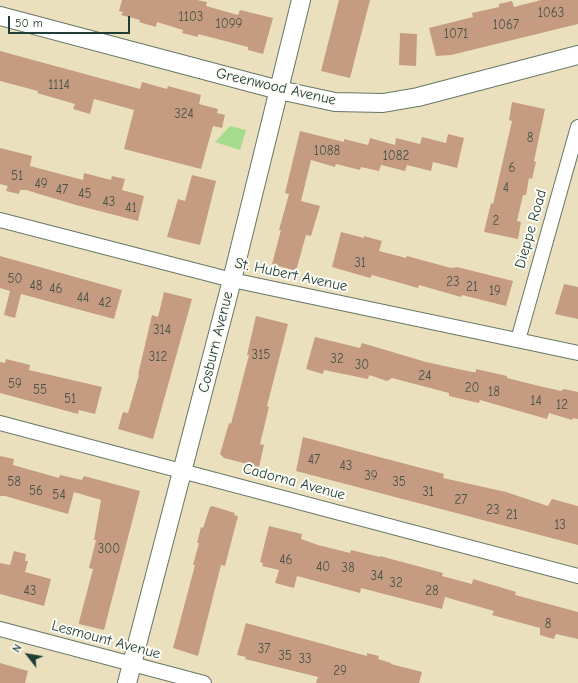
<!DOCTYPE html>
<html>
<head>
<meta charset="utf-8">
<style>
  body { margin:0 }
  #map { position:relative; width:578px; height:683px; overflow:hidden; background:#ebe0be; font-family:"Comic Neue",sans-serif }
  canvas { display:block }
  .north { position:absolute; left:8px; top:635px; width:40px; height:40px; -webkit-text-stroke:3px #fdfcf7; paint-order:stroke; rotate:301deg; font-size:11px; font-weight:700; line-height:16px; text-align:center; color:#1f3d34 }
  .north::after { content:''; display:block; margin:auto; width:14px; height:18px; background:#1f3d34; clip-path:polygon(50% 0,100% 100%,50% 72%,0 100%) }
  .scale { position:absolute; left:8px; top:16px; width:122px; height:18px; box-sizing:border-box; border:2px solid #1f3d34; border-top:0; padding-left:5px; font-size:12px; line-height:14px; white-space:nowrap; color:#1f3d34; -webkit-text-stroke:3px #fdfcf7; paint-order:stroke }
</style>
</head>
<body>
<div id="map">
<canvas width="578" height="683"></canvas>
<div class="north">N</div>
<div class="scale">50 m</div>
</div>
<script>
const ctx = document.querySelector('canvas').getContext('2d');
ctx.lineJoin = 'round';
function fill(path, color) {
  ctx.fillStyle = color;
  ctx.fill(path, 'evenodd');
}
function poly(rows) {
  const path = new Path2D();
  for (const r of rows) {
    path.moveTo(r[0], r[1]);
    for (let i = 2; i < r.length; i += 2) path.lineTo(r[i], r[i + 1]);
  }
  return path;
}
function stroke(path, color, width, dash) {
  ctx.strokeStyle = color;
  ctx.lineWidth = width;
  ctx.lineCap = dash ? 'butt' : 'round';
  ctx.setLineDash(dash || []);
  ctx.stroke(path);
}
function write(font, color, halo, rows, align = 'center') {
  ctx.font = font + ' "Comic Neue",sans-serif';
  ctx.lineWidth = 4;
  ctx.setLineDash([]);
  ctx.textBaseline = 'middle';
  ctx.strokeStyle = halo;
  ctx.fillStyle = color;
  for (const [text, x, y, turn = 0] of rows) {
    ctx.save();
    ctx.translate(x, y);
    ctx.rotate((+turn || 0) * Math.PI / 180);
    ctx.textAlign = isNaN(turn) ? turn : align;
    if (halo) ctx.strokeText(text, 0, 0);
    ctx.fillText(text, 0, 0);
    ctx.restore();
  }
}
fill(poly([
  [230,126,246,130,240,150,215,142]
]), '#a4db8c');
fill(poly([
  [122,0,197,0,207,2,206,6,238,15,240,10,273,18,263,54,248,50,248,47,198,34,198,37,182,33,183,30,157,22,156,27,139,22,140,20,121,15,123,12,119,11],
  [339,0,370,0,350,78,321,71],
  [541,0,578,0,578,24,451,55,436,56,429,28,473,17,472,13,499,7,499,4,512,1,514,7],
  [400,33,417,34,416,66,399,65],
  [0,51,140,89,142,82,167,89,168,86,201,95,199,104,218,109,217,113,225,115,222,128,213,126,201,169,124,149,134,110,94,99,90,114,73,109,75,104,37,93,38,91,0,81],
  [512,102,545,109,534,161,536,162,532,179,529,178,526,195,523,195,517,221,521,222,518,239,484,232,491,203,493,204,512,121,509,120],
  [300,131,344,142,344,139,368,145,370,138,395,145,396,138,420,144,422,137,446,143,448,134,464,138,457,168,433,162,431,171,407,165,405,171,381,165,379,171,361,167,360,170,336,164,335,167,311,160,301,201,320,206,311,236,306,235,296,271,272,264,281,230,279,230,289,194,285,193],
  [0,148,32,156,30,166,83,180,84,173,111,180,112,176,125,179,122,190,144,196,138,221,76,205,26,190,20,190,19,194,6,191,8,186,0,184],
  [192,175,216,181,200,245,167,237,178,199,185,201],
  [341,232,364,238,364,236,382,241,379,251,406,258,407,256,451,268,457,267,513,281,506,306,462,295,461,297,419,285,418,288,372,275,370,278,332,267],
  [0,256,122,290,114,319,21,294,15,318,4,315,10,291,0,288],
  [564,284,578,287,578,319,555,314],
  [164,292,192,299,153,439,118,429,123,412,128,413,139,375,138,375,152,315,158,317],
  [256,316,288,324,267,406,269,407,260,444,264,445,259,467,224,458,220,454,229,423,231,424,249,355,247,355],
  [315,337,360,348,362,343,426,362,472,372,476,372,476,369,507,376,507,378,539,386,561,391,564,389,578,392,578,419,573,418,572,420,549,413,547,419,480,400,479,403,449,396,449,393,392,378,387,381,369,375,368,379,324,370,323,374,306,369],
  [6,359,30,365,29,370,102,387,95,414,79,410,78,414,0,393,0,362,5,363],
  [303,437,444,474,443,478,506,492,548,506,552,499,578,506,578,545,296,471],
  [0,456,14,459,13,465,59,478,60,475,82,480,84,476,140,491,104,630,79,624,79,622,93,569,89,568,96,540,94,540,101,500,74,492,68,514,5,496,0,496],
  [212,506,235,513,234,515,238,516,225,566,221,565,219,573,198,656,173,648,195,565,193,565,199,543,197,543,201,527,203,528,210,507],
  [269,526,302,534,301,539,318,545,350,553,351,550,380,557,380,556,443,573,442,576,472,584,473,579,516,592,515,595,578,612,578,639,556,634,554,639,540,635,540,628,492,615,494,611,445,597,442,609,361,588,360,593,297,576,294,588,275,583,279,570,262,566,263,563,260,562],
  [14,551,26,554,25,561,28,561,25,572,51,579,44,606,0,594,0,563,10,565],
  [246,623,367,656,367,653,379,656,378,659,391,663,391,664,422,672,419,683,316,683,318,677,245,659,246,657,237,655],
  [0,663,28,671,25,683,0,683]
]), '#c59b82');
const minor = poly([
  [0,220,232,280,578,353],
  [518,340,578,127],
  [0,423,578,576],
  [0,629,204,683]
]);
const tertiary = poly([
  [0,16,279,90,335,102,383,103,418,97,578,55],
  [127,683,232,280,301,0]
]);
stroke(minor, '#667664', 16);
stroke(tertiary, '#667664', 20);
stroke(minor, '#fff', 14);
stroke(tertiary, '#fff', 18);
write('13px', '#485448', null, [
  ["1063",551,13],
  ["1103",191,17],
  ["1099",229,24],
  ["1067",506,25],
  ["1071",456,34],
  ["1114",59,85],
  ["324",184,114],
  ["8",530,138],
  ["1088",327,151],
  ["1082",396,156],
  ["6",512,168],
  ["51",17,176],
  ["49",41,184],
  ["4",506,188],
  ["47",62,190],
  ["45",85,194],
  ["43",109,202],
  ["41",131,208],
  ["2",496,221],
  ["31",360,263],
  ["50",15,279],
  ["23",453,282],
  ["48",36,286],
  ["21",472,287],
  ["46",56,289],
  ["19",495,291],
  ["44",83,298],
  ["42",105,303],
  ["314",162,330],
  ["315",261,355],
  ["312",158,357],
  ["32",337,359],
  ["30",362,365],
  ["24",425,376],
  ["59",15,384],
  ["20",472,388],
  ["55",40,390],
  ["18",494,392],
  ["51",70,399],
  ["14",536,401],
  ["12",562,405],
  ["47",314,460],
  ["43",346,466],
  ["39",371,476],
  ["58",14,482],
  ["35",399,482],
  ["56",36,491],
  ["31",428,492],
  ["54",59,495],
  ["27",461,500],
  ["23",493,510],
  ["21",512,515],
  ["13",560,525],
  ["300",109,549],
  ["46",286,560],
  ["40",323,567],
  ["38",348,568],
  ["34",377,576],
  ["32",396,583],
  ["43",30,591],
  ["28",432,591],
  ["8",548,624],
  ["37",264,649],
  ["35",285,656],
  ["33",305,659],
  ["29",340,671]
]);
write('15px', '#1f3d34', '#fdfcf7', [
  ["Greenwood Avenue",276,87,13],
  ["Dieppe Road",531,229,-74],
  ["St. Hubert Avenue",291,275,12],
  ["Cosburn Avenue",216,342,-76],
  ["Cadorna Avenue",294,482,15],
  ["Lesmount Avenue",106,640,15]
]);
</script>
</body>
</html>
